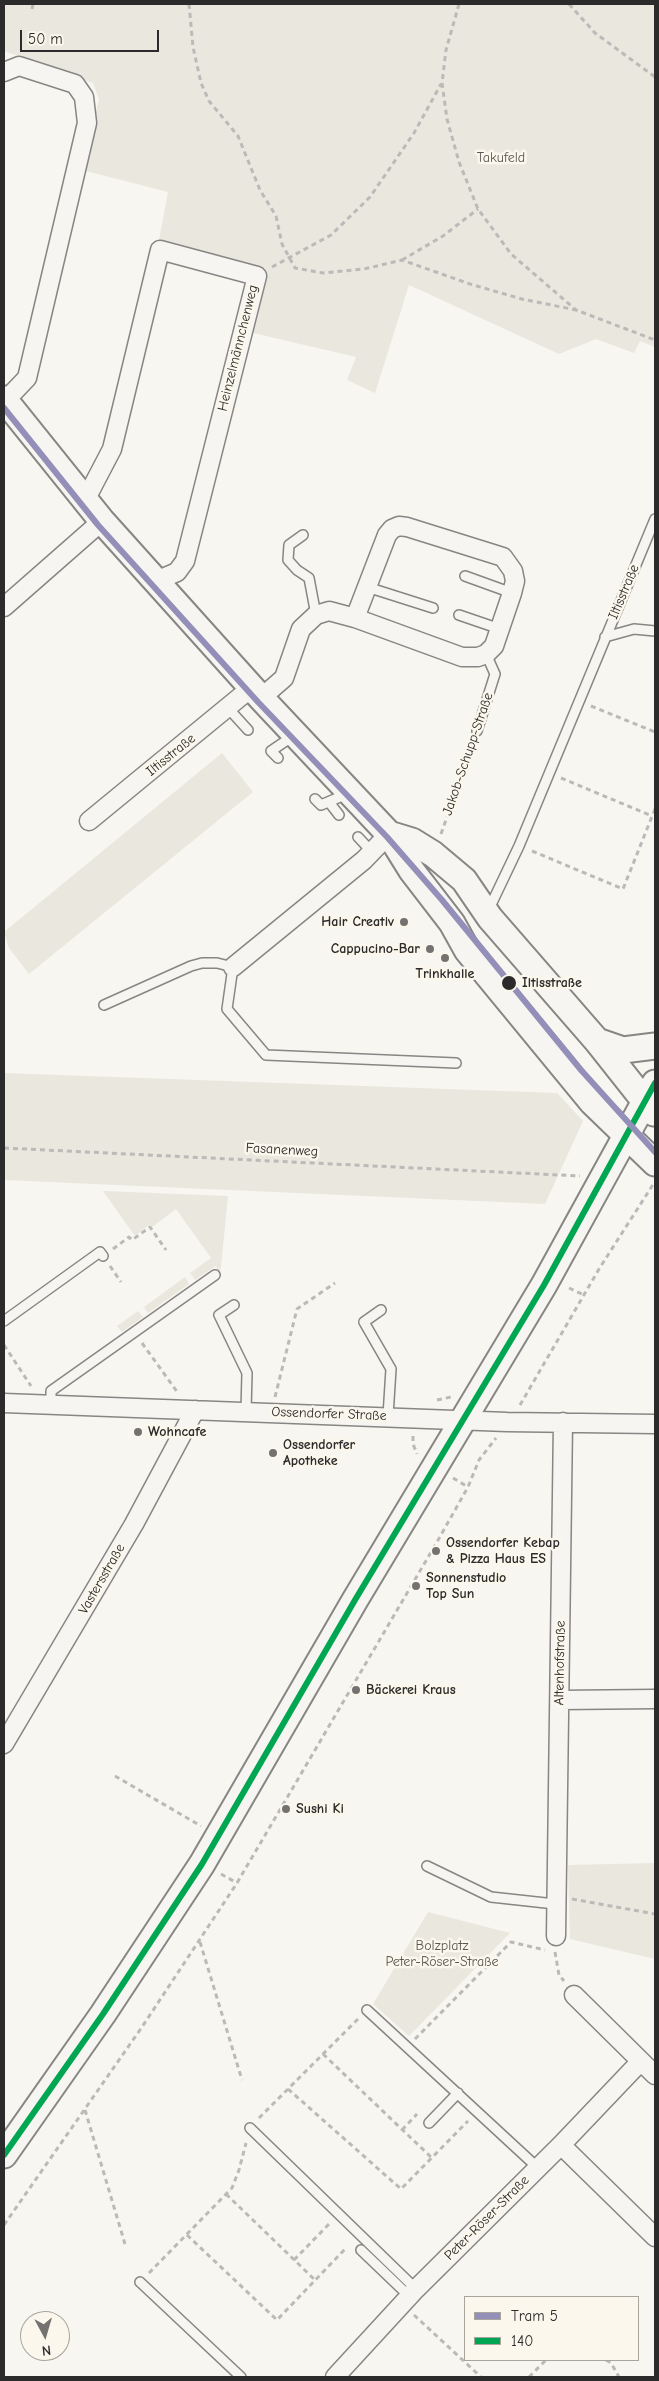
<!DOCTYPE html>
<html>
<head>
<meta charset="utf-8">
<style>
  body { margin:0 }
  #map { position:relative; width:659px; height:2381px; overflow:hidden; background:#f8f6f0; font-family:"Comic Neue",sans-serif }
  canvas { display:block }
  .frame { position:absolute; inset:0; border:5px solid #2b2b2b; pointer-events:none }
  .legend { position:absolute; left:464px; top:2296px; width:175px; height:65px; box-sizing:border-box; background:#fbf7ec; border:1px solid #a8a59f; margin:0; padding:6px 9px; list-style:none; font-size:15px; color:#2b2b2b }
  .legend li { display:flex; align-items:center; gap:10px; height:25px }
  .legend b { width:25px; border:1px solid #a8a59f }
  .north { position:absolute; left:20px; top:2311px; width:50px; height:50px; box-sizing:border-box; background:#fbf7ec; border:1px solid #a8a59f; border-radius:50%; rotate:174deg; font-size:14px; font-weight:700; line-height:20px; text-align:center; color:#2b2b2b }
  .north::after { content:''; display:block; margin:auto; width:18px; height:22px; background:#737270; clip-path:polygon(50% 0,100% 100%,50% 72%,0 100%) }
  .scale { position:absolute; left:20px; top:30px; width:139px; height:22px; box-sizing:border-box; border:2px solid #2b2b2b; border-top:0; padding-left:6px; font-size:15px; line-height:18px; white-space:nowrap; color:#2b2b2b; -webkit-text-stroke:4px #fbf7ec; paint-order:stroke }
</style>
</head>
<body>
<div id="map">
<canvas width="659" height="2381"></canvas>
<div class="frame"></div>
<ul class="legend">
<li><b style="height:6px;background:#948fb8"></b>Tram 5</li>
<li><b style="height:6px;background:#00a651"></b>140</li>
</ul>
<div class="north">N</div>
<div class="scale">50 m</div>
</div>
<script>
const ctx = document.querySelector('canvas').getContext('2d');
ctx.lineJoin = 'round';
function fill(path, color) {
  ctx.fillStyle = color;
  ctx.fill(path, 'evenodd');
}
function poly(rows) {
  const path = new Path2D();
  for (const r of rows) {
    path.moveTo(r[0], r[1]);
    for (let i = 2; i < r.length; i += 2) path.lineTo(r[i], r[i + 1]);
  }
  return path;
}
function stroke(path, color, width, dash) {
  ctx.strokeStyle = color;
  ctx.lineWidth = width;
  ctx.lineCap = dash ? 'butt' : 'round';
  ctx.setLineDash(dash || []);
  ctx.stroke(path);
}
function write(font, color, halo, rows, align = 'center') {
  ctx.font = font + ' "Comic Neue",sans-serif';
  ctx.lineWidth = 5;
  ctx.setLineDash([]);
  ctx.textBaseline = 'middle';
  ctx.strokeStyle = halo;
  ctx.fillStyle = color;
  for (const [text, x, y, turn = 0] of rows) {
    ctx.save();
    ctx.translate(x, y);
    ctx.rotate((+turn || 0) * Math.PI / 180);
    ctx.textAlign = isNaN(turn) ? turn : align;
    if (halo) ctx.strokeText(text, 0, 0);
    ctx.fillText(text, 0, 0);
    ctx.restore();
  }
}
fill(poly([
  [4,4,655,4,655,347,640,341,634,353,596,339,559,354,409,285,375,393,347,380,356,357,249,332,265,268,159,240,168,192,82,170,99,99,93,83,4,51],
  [222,753,253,792,29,974,9,948,4,932],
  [4,1073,557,1093,583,1121,545,1204,4,1180],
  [103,1191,228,1196,220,1277,216,1266,195,1280,190,1273,211,1258,176,1209,152,1227,150,1224,135,1236],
  [185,1277,189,1284,148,1313,144,1307],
  [138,1311,143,1317,122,1332,117,1326],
  [655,1863,655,1959,570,1939,568,1865],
  [428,1912,510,1933,409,2036,373,2004]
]), '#e9e7de');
const lane = poly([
  [303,535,289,545,288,560,297,570,309,578,316,615],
  [465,576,512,593],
  [367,587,433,608],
  [459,615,500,629],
  [605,637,634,629,655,631],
  [228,708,248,730],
  [477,731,495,674,486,654],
  [278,758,271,751,293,736],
  [315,799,321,805,349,793],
  [329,802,339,815],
  [358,837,372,852],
  [489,909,519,846,655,519],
  [104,1005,191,966,202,963,217,963,233,967,227,1009,266,1055,456,1063],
  [234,1305,219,1315,247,1373,246,1411],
  [381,1310,364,1322,391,1369,388,1416],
  [4,1321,100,1252,103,1256],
  [51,1404,51,1391,215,1275],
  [427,1866,491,1897,555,1904],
  [367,2010,538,2168],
  [429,2123,458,2093],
  [250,2128,416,2289],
  [361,2250,409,2296],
  [140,2282,241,2377]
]);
const street = poly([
  [4,72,19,66,75,84,84,97,87,123,27,378,5,401],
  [84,498,89,493,112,449,160,250,257,276,185,561,177,572,156,581],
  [4,607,102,521],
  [261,698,284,678,301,629,316,615,329,611,355,618,462,657,478,657,486,654,494,646,512,593,515,581,513,571,503,557,407,527,399,526,392,529,387,535,355,618],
  [89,821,251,688],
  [233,967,364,860,389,834],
  [4,1403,507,1422,655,1424],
  [560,1700,655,1699],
  [4,1744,134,1524,195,1410],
  [556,1936,563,1422],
  [574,1995,655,2075],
  [561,2145,655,2237],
  [335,2377,416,2289,561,2145,641,2061]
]);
const secondary = poly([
  [4,399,102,521,261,698,389,834,412,871,452,923,467,950,592,1102,655,1163],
  [389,834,412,841,433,854,464,880,490,918,597,1041,654,1113],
  [597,1041,623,1050,655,1046],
  [4,2155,103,2014,202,1864,355,1600,544,1285,655,1083]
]);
stroke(lane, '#878684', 12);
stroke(street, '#878684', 21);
stroke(secondary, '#878684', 29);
stroke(poly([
  [189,4,193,47,201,83,209,101,238,136,260,190,276,216,282,244,295,268,323,273,364,269,402,260,470,284,522,299,576,310],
  [459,4,446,50,442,83,447,119,459,162,478,209,511,254,576,310,655,340],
  [569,4,595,33,655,77],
  [32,9,33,4],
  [402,260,443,236,478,209],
  [272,267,331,235,370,197,414,133,441,84],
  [591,706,655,732],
  [561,778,652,816],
  [441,834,473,743],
  [532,851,623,889,655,809],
  [4,1148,580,1176],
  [113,1249,129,1237,132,1240,150,1227,166,1250],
  [110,1266,121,1282],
  [569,1288,584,1295],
  [142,1343,178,1393],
  [4,1345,31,1386],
  [275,1397,297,1309,335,1283],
  [437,1400,451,1397],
  [520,1405,599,1269,654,1183],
  [413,1436,413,1444,417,1454],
  [453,1478,468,1487],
  [115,1776,201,1826],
  [221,1874,237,1883],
  [572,1899,655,1914],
  [200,1942,242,2080],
  [555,1952,559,1975,564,1981],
  [415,2039,511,1942,545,1950],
  [323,2054,432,2158],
  [288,2089,401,2189,468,2121],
  [85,2110,125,2244],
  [259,2118,359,2018],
  [402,2130,417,2114],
  [226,2194,315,2280],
  [4,2225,142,2027,237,1883,437,1542,468,1487,479,1460,496,1438],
  [187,2235,277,2320,347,2247],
  [294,2260,330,2223],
  [149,2273,232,2188,239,2170,246,2143],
  [414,2315,481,2377],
  [606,2360,611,2363,619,2377],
  [529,2377,546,2360]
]), '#bcbab8', 3, [5, 4]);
stroke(lane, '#f6f5f1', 9);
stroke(street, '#f6f5f1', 18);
stroke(secondary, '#f6f5f1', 25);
stroke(poly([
  [4,2155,103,2014,202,1864,355,1600,544,1285,655,1083]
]), '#00a651', 6);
stroke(poly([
  [4,408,98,525,258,702,387,837,442,900,581,1070,655,1152]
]), '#948fb8', 6);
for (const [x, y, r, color] of [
  [404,922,5,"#737270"],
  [430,949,5,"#737270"],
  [445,958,5,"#737270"],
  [509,983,8,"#2b2b2b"],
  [138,1432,5,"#737270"],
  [273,1453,5,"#737270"],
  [436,1551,5,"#737270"],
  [416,1586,5,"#737270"],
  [356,1690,5,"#737270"],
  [286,1809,5,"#737270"]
]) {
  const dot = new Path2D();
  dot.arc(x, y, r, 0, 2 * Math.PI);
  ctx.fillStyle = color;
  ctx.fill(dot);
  stroke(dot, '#fbf7ec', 2);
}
write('14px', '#585754', '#fbf7ec', [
  ["Takufeld",501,158],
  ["Bolzplatz",442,1946],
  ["Peter-Röser-Straße",442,1962]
]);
write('14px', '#2b2b2b', '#fbf7ec', [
  ["Heinzelmännchenweg",238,348,-76],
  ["Iltisstraße",624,592,-67],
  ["Jakob-Schupp-Straße",468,754,-71],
  ["Iltisstraße",171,755,-39],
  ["Fasanenweg",282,1150,3],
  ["Ossendorfer Straße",329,1414,2],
  ["Vastersstraße",102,1579,-60],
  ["Altenhofstraße",560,1663,-89],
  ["Peter-Röser-Straße",487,2218,-45]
]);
write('bold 14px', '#2b2b2b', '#fbf7ec', [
  ["Hair Creativ",394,922,"right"],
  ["Cappucino-Bar",420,949,"right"],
  ["Trinkhalle",445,974,"center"],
  ["Wohncafe",148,1432],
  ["Ossendorfer",283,1445],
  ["Apotheke",283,1461],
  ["Ossendorfer Kebap",446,1543],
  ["& Pizza Haus ES",446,1559],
  ["Sonnenstudio",426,1578],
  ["Top Sun",426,1594],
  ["Bäckerei Kraus",366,1690],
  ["Sushi Ki",296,1809]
], 'left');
write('bold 14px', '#2b2b2b', '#fbf7ec', [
  ["Iltisstraße",522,983]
], 'left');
</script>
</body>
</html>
